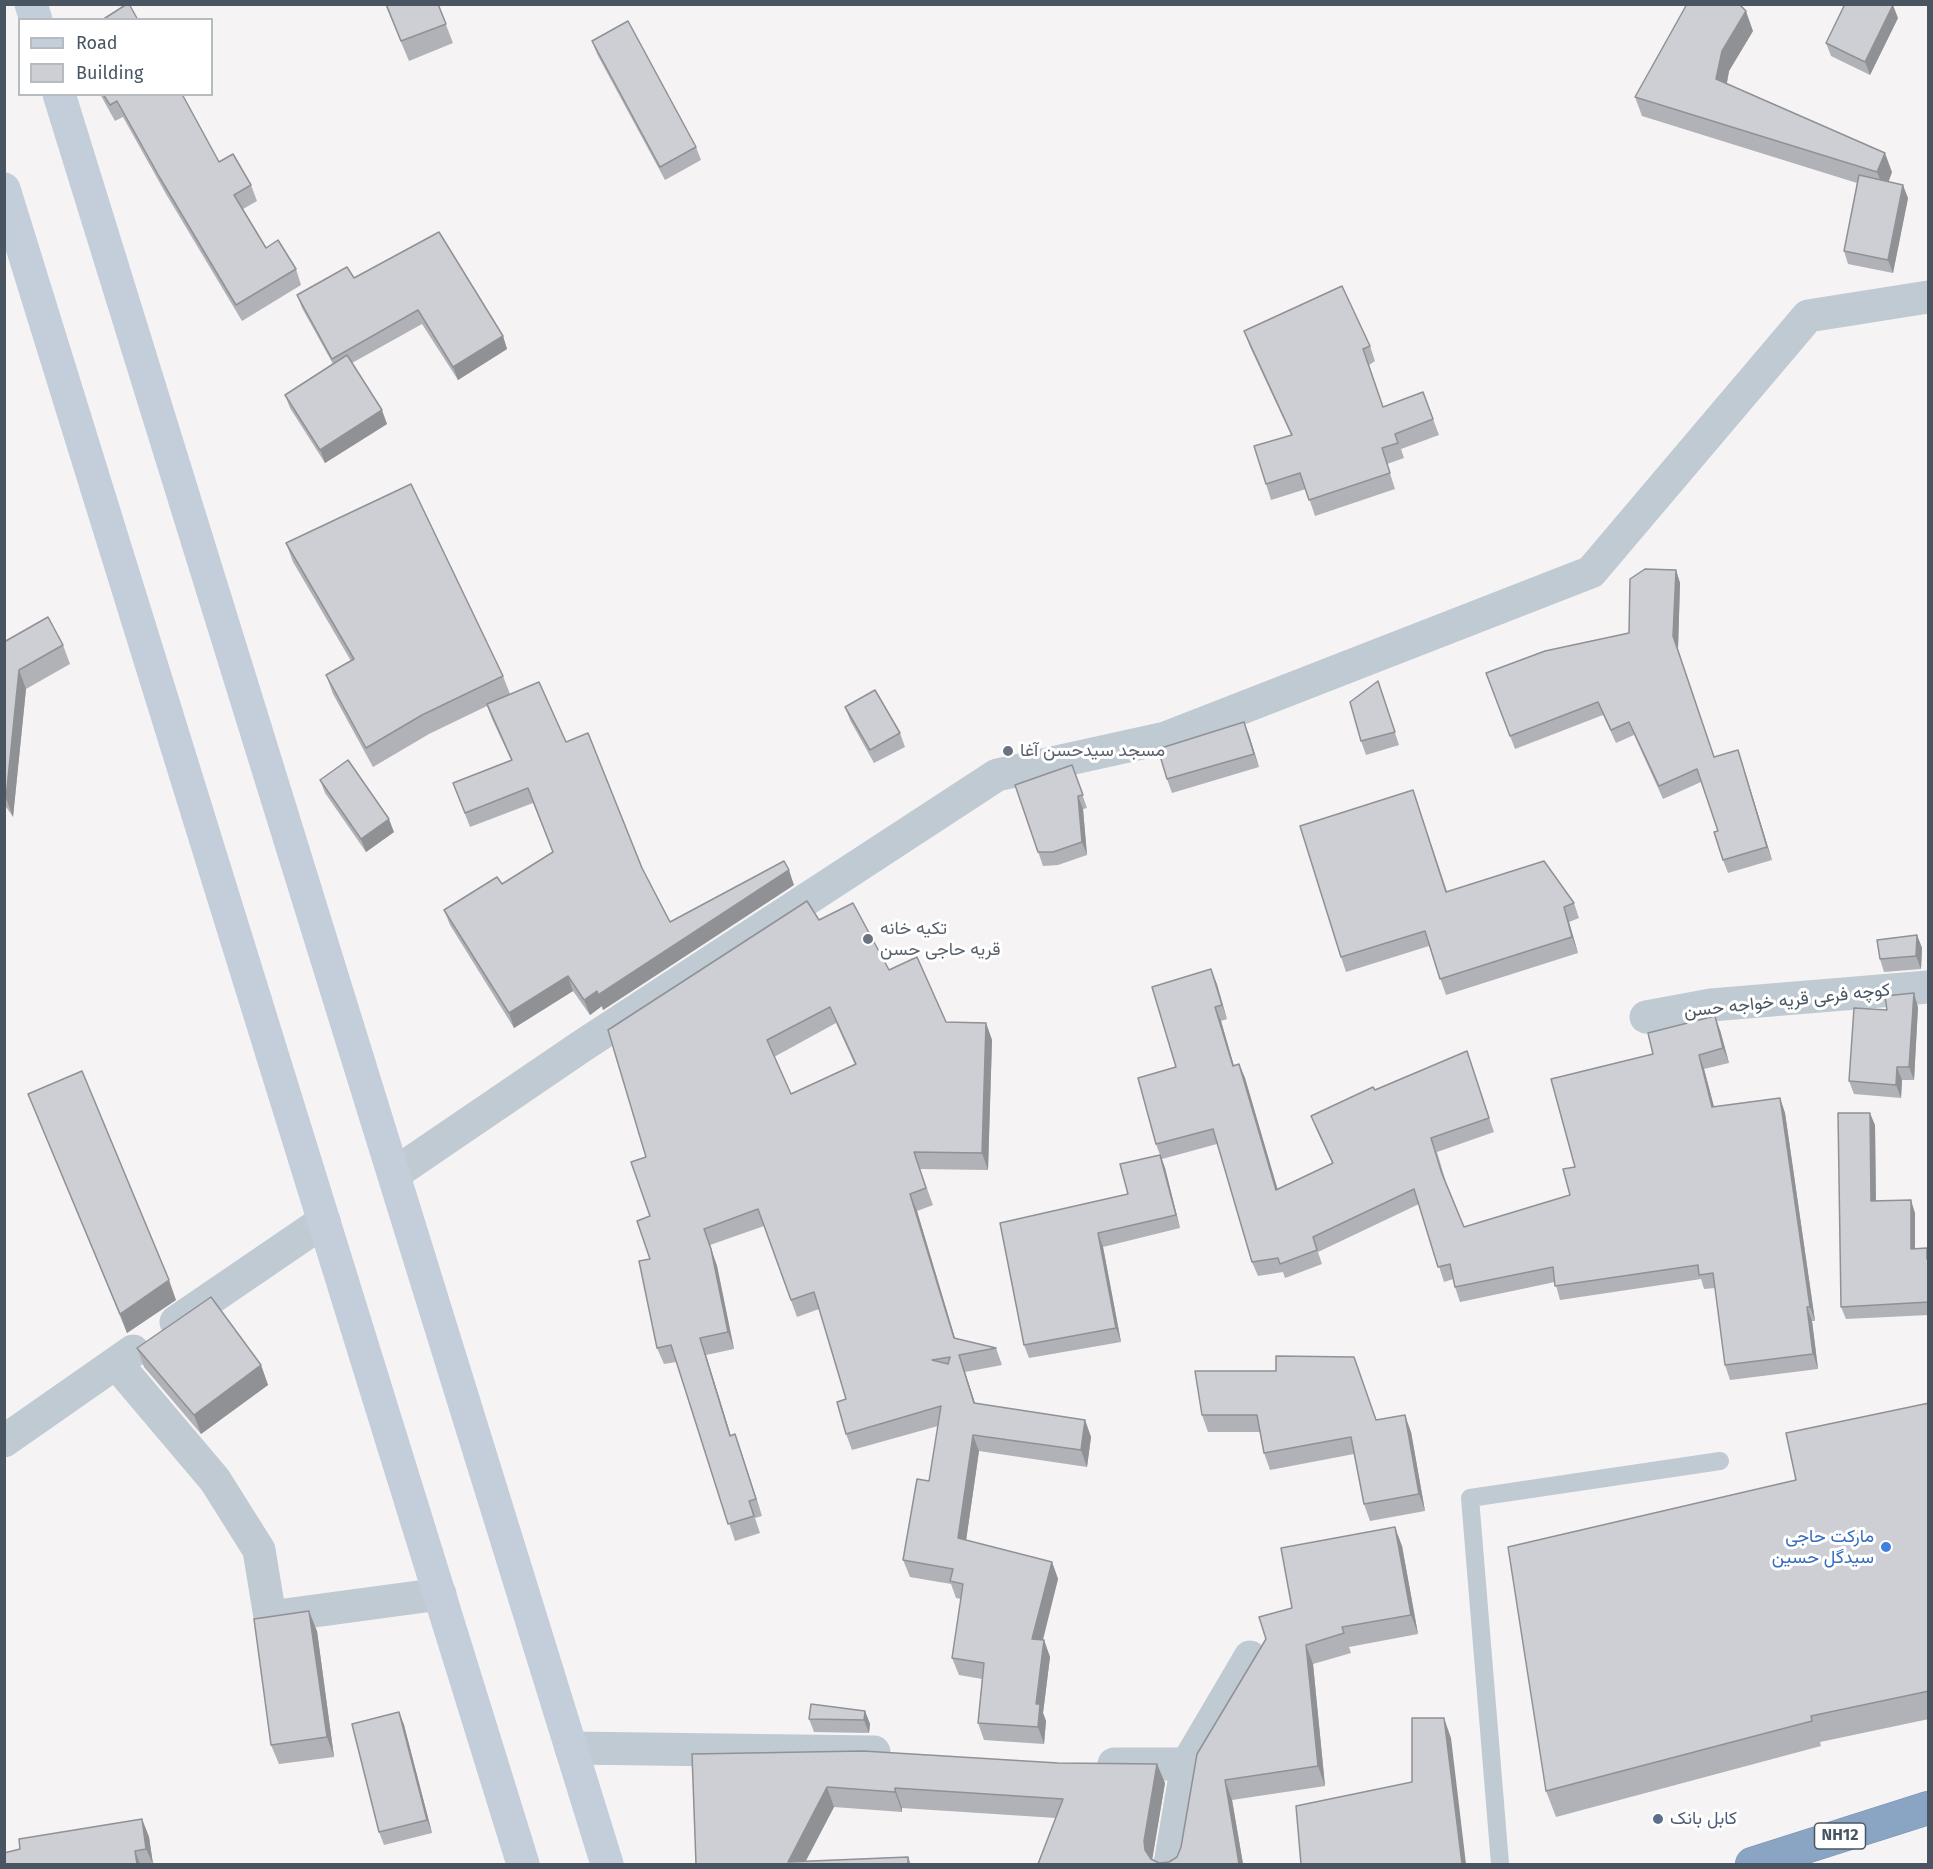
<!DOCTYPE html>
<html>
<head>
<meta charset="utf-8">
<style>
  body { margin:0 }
  #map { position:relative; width:1933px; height:1869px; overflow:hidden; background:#f5f3f3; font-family:"Fira Sans",sans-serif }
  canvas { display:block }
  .frame { position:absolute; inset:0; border:6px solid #495662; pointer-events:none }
  .legend { position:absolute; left:18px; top:18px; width:195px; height:78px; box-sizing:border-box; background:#fff; border:2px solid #b6bbc0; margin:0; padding:8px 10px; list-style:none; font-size:18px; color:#495662 }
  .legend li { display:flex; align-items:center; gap:12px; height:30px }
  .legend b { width:30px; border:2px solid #b6bbc0 }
</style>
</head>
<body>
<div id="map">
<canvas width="1933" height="1869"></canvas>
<div class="frame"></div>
<ul class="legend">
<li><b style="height:8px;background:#c3ceda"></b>Road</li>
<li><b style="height:16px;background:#cdcfd5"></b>Building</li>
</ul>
</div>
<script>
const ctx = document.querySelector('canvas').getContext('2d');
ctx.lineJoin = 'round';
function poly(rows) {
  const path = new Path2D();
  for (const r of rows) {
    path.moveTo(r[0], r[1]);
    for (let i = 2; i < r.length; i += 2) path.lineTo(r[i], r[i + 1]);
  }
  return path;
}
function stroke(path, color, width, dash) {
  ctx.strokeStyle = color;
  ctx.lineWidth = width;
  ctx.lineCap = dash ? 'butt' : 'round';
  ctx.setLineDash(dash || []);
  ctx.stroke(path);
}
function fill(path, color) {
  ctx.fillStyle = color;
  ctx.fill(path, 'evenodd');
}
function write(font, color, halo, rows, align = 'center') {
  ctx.font = font + ' "Fira Sans",Vazirmatn,sans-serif';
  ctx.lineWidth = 6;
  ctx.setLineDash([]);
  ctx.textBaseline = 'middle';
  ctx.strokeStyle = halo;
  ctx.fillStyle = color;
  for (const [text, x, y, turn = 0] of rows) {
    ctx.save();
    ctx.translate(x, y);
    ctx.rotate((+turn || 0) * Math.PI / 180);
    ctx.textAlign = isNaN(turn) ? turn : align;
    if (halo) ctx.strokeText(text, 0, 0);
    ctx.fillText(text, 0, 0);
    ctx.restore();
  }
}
const highway = poly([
  [1752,1864,1928,1808]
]);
stroke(highway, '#7490af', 34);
stroke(poly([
  [1500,1864,1470,1498,1720,1461]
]), '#c0cad3', 18);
stroke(poly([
  [1646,1017,1711,1005,1928,987],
  [394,1174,582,1046,997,775,1165,738,1591,572,1808,316,1928,297],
  [176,1322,324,1221],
  [116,1363,215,1480,259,1550,270,1617,440,1594],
  [4,1441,133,1351],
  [571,1748,874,1752],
  [1114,1764,1187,1764],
  [1170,1864,1187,1764,1250,1657]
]), '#c0cad3', 33);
stroke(poly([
  [31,4,36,20],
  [59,94,607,1864],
  [4,189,523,1864]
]), '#c3ceda', 33);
stroke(highway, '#89a5c3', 33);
fill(poly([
  [385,4,438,4,453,43,409,61],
  [1898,18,1870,75,1831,56,1826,43],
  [1753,31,1729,71,1727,83,1892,172,1888,182,1908,198,1893,273,1848,264,1844,251,1857,183,1642,116,1635,97],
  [592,41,696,147,701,160,665,180,597,54],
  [100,94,182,94,219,162,251,185,257,201,243,209,266,248,296,269,301,285,242,321,166,194,123,117,115,121],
  [354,278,503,336,507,349,458,380,422,324,352,363,387,424,325,463,290,408,285,395,333,364,302,308,297,295],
  [1244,331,1370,346,1375,361,1369,365,1383,407,1423,392,1439,435,1401,449,1404,458,1387,464,1395,489,1315,516,1306,489,1271,500,1266,484,1291,435,1250,347],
  [286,543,503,676,510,694,566,742,642,868,670,922,794,885,603,1010,602,1006,590,1015,573,991,514,1028,450,925,444,910,502,884,553,853,533,803,470,827,453,783,511,760,492,719,487,706,429,734,373,767,333,694,326,675,351,661,293,562],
  [1676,570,1680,583,1678,649,1714,757,1738,750,1772,860,1728,873,1723,860,1718,831,1701,782,1663,799,1634,735,1616,743,1603,715,1515,749,1486,673,1629,633],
  [4,642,63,645,70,664,26,689,13,817,4,804],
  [1378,681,1399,745,1366,755,1361,741],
  [845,707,900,733,905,747,874,763,850,720],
  [1249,735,1259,767,1172,793,1167,779],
  [1072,765,1087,808,1083,809,1087,855,1058,865,1043,866,1015,785],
  [320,780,394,832,366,852,325,793],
  [1413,790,1447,891,1574,903,1579,918,1569,922,1578,953,1446,995,1429,946,1346,972,1341,957],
  [819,920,889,970,946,1022,986,1023,992,1040,988,1170,920,1169,933,1205,917,1211,955,1338,996,1348,1002,1365,965,1372,975,1403,1085,1420,1091,1437,1087,1467,979,1451,966,1540,1052,1562,1058,1579,1042,1640,1044,1640,1050,1657,1043,1713,1046,1721,1044,1744,984,1740,978,1723,982,1679,959,1675,952,1658,961,1599,956,1598,951,1584,910,1577,903,1560,929,1481,938,1426,852,1450,846,1434,846,1399,819,1309,797,1317,764,1226,710,1245,717,1266,734,1349,706,1355,731,1436,741,1451,762,1516,755,1518,760,1533,735,1541,676,1362,664,1364,657,1348,650,1259,650,1216,646,1157],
  [836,1023,855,1065,791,1094,774,1057],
  [1917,935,1922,948,1921,969,1884,972,1880,959],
  [1211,969,1227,1019,1221,1021,1234,1066,1239,1064,1245,1078,1277,1189,1332,1163,1317,1131,1311,1116,1467,1051,1494,1132,1437,1152,1446,1182,1464,1227,1570,1195,1575,1167,1653,1054,1720,1030,1729,1063,1704,1069,1714,1107,1780,1098,1785,1113,1815,1321,1812,1321,1818,1369,1730,1380,1725,1365,1715,1288,1704,1289,1701,1279,1560,1300,1555,1282,1460,1302,1455,1287,1453,1279,1444,1282,1419,1204,1318,1252,1322,1264,1285,1278,1283,1272,1258,1276,1252,1262,1217,1144,1162,1159,1165,1168,1180,1228,1103,1247,1121,1342,1029,1358,1024,1345,1000,1223,1128,1194,1160,1155,1156,1144,1176,1067],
  [1918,1007,1914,1080,1902,1080,1901,1098,1854,1094,1849,1081,1887,1010],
  [28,1094,176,1300,127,1333,36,1113],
  [1875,1125,1876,1201,1915,1213,1915,1248,1927,1248,1929,1253,1929,1315,1846,1319,1841,1307],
  [137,1348,261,1365,268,1385,201,1434,144,1367],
  [1276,1371,1377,1420,1411,1432,1425,1511,1370,1521,1364,1504,1354,1454,1270,1470,1264,1453,1260,1432,1208,1432,1202,1415],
  [1929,1403,1929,1719,1820,1742,1821,1746,1556,1817,1546,1791,1796,1480],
  [1402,1546,1418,1634,1349,1647,1351,1653,1313,1664,1325,1786,1232,1800,1243,1864,1038,1864,1056,1818,902,1808,902,1812,834,1807,806,1861,908,1857,911,1864,696,1864,692,1754,1058,1763,1157,1764,1165,1783,1152,1859,1159,1863,1169,1862,1177,1857,1292,1608],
  [317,1631,334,1757,279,1764,271,1745],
  [865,1711,870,1724,869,1733,814,1732,809,1719],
  [399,1712,404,1725,432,1833,384,1845,379,1832],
  [142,1819,149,1837,153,1864,4,1864]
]), '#b0b2b7');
fill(poly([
  [1893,5,1898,18,1870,75,1865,62],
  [1746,11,1753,31,1729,71,1724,98,1716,79,1722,51],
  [1885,153,1892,172,1885,192,1877,172],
  [1903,185,1908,198,1893,273,1888,260],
  [503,336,507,349,458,380,453,367],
  [382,410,387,424,325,463,320,450],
  [1676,570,1680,583,1678,649,1673,636],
  [19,670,26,689,13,817,6,798],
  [1244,722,1249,735,1259,767,1254,754],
  [1738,750,1742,762,1772,860,1767,847],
  [1078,796,1083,809,1087,855,1082,842],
  [389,819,394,832,366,852,361,839],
  [789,870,794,885,603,1010,602,1006,590,1015,584,1000],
  [1564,907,1569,922,1578,953,1572,937],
  [1917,935,1922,948,1921,969,1916,956],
  [1211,969,1217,984,1227,1019,1222,1005],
  [568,976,573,991,514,1028,509,1013],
  [1914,993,1918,1007,1914,1080,1909,1067],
  [1215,1007,1221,1021,1238,1080,1233,1066],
  [1715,1016,1720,1030,1729,1063,1723,1048],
  [986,1023,992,1040,988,1170,982,1153],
  [1699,1055,1704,1069,1718,1122,1712,1107],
  [1239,1064,1245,1078,1282,1204,1276,1190],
  [1897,1067,1902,1080,1901,1098,1896,1085],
  [1780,1098,1785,1113,1815,1321,1810,1307],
  [1870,1113,1875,1125,1876,1214,1871,1201],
  [1160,1155,1165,1168,1180,1228,1176,1215],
  [910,1194,917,1211,960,1355,954,1338],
  [1911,1200,1915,1213,1915,1261,1911,1249],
  [704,1229,717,1266,734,1349,728,1332],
  [1098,1233,1103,1247,1121,1342,1116,1328],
  [169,1280,176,1300,127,1333,120,1314],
  [1807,1307,1812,1321,1818,1369,1813,1354],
  [700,1338,706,1355,736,1453,730,1436],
  [959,1355,965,1372,980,1419,974,1403],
  [261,1365,268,1385,201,1434,194,1415],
  [1405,1415,1411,1432,1425,1511,1419,1494],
  [1085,1420,1091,1437,1087,1467,1081,1450],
  [735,1434,741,1451,762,1516,756,1499],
  [973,1435,979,1451,964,1555,958,1538],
  [1395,1527,1402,1546,1418,1634,1411,1615],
  [1052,1562,1058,1579,1039,1656,1032,1639],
  [309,1611,317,1631,334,1757,327,1737],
  [1044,1640,1050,1657,1043,1713,1046,1721,1044,1744,1038,1727,1036,1704],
  [1306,1645,1313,1664,1325,1786,1318,1766],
  [865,1711,870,1724,869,1733,864,1720],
  [399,1712,404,1725,432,1833,427,1820],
  [1444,1718,1451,1738,1466,1864,1462,1864],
  [1157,1764,1165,1783,1152,1861,1145,1850,1144,1841],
  [1225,1780,1232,1800,1243,1864,1239,1864],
  [827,1787,834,1807,804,1864,788,1862],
  [895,1788,902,1808,902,1812,895,1792],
  [142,1819,149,1837,153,1864,146,1849],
  [135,1851,140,1864,137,1864]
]), '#909195');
const building = poly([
  [127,4,129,4,138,20,102,20,127,4],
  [386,4,438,4,446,24,401,41,386,4],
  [1687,4,1739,4,1746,11,1722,51,1716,79,1885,153,1877,172,1635,97,1687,4],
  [1845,4,1893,5,1865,62,1826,43,1845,4],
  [628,21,696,147,660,167,592,41,628,21],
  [103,94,182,94,219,162,233,154,251,185,234,195,266,248,278,240,296,269,236,305,160,178,117,101,110,105,103,94],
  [1859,175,1903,185,1888,260,1844,251,1859,175],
  [439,232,503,336,453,367,418,310,332,359,297,295,347,267,354,278,439,232],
  [1342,286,1370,346,1363,349,1383,407,1423,392,1433,419,1395,434,1398,443,1382,448,1390,473,1309,500,1300,473,1266,484,1254,446,1292,435,1244,331,1342,286],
  [347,355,382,410,320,450,285,395,347,355],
  [411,484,503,676,422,715,366,748,326,675,354,659,286,543,411,484],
  [1645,569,1676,570,1673,636,1714,757,1738,750,1767,847,1723,860,1714,832,1718,831,1697,769,1659,786,1629,722,1611,730,1598,702,1510,736,1486,673,1545,651,1629,633,1630,579,1645,569],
  [48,617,63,645,19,670,6,798,4,796,4,642,48,617],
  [1378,681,1395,732,1361,741,1350,702,1378,681],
  [539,682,566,742,588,733,642,868,670,922,784,861,789,870,598,995,597,991,584,1000,568,976,509,1013,444,910,497,877,502,884,553,852,528,788,465,813,453,783,512,760,487,704,539,682],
  [875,690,900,733,870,750,845,707,875,690],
  [1244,722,1254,754,1167,779,1158,749,1244,722],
  [348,760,389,819,361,839,320,780,348,760],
  [1072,765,1083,795,1078,796,1082,842,1053,852,1038,852,1015,785,1072,765],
  [1413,790,1446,892,1544,861,1574,903,1564,907,1572,937,1440,979,1425,931,1341,957,1300,826,1413,790],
  [807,901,819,920,853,903,889,970,917,957,946,1022,986,1023,982,1153,914,1152,926,1188,910,1194,954,1338,996,1348,959,1355,974,1403,1085,1420,1081,1450,973,1435,958,1538,1052,1562,1032,1639,1044,1640,1036,1704,1040,1704,1038,1727,978,1723,984,1663,952,1658,963,1584,950,1581,953,1569,903,1560,917,1479,929,1481,941,1406,846,1434,837,1402,846,1399,814,1292,791,1300,758,1209,704,1229,711,1249,728,1332,700,1338,730,1436,735,1434,756,1499,749,1501,754,1516,728,1524,671,1345,657,1348,639,1261,650,1259,637,1221,650,1216,631,1162,646,1157,608,1030,807,901],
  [830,1007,856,1064,791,1094,767,1040,830,1007],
  [950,1357,948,1364,932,1360,950,1357],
  [1917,935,1916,956,1880,959,1877,940,1917,935],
  [1211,969,1222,1005,1215,1007,1233,1066,1239,1064,1276,1190,1333,1163,1311,1116,1373,1087,1375,1090,1467,1051,1489,1118,1431,1138,1442,1174,1464,1227,1570,1195,1563,1169,1575,1167,1551,1079,1653,1054,1648,1033,1715,1016,1723,1048,1699,1055,1712,1107,1780,1098,1810,1307,1807,1307,1813,1354,1725,1365,1713,1273,1699,1275,1698,1265,1555,1286,1553,1267,1455,1287,1450,1264,1438,1267,1414,1189,1313,1237,1317,1250,1280,1264,1278,1258,1252,1262,1213,1129,1156,1144,1138,1078,1176,1067,1152,987,1211,969],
  [1914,993,1909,1067,1897,1067,1896,1085,1849,1081,1854,1008,1887,1010,1885,996,1914,993],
  [82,1071,169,1280,120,1314,28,1094,82,1071],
  [1838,1113,1870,1113,1871,1201,1911,1200,1911,1249,1927,1248,1927,1259,1929,1258,1929,1302,1841,1307,1838,1113],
  [1160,1155,1176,1215,1098,1233,1116,1328,1024,1345,1000,1223,1128,1194,1120,1164,1160,1155],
  [211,1297,261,1365,194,1415,137,1348,211,1297],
  [1276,1356,1354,1357,1376,1420,1405,1415,1419,1494,1364,1504,1351,1437,1264,1453,1257,1415,1202,1415,1195,1371,1276,1371,1276,1356],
  [1929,1403,1929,1691,1811,1716,1812,1721,1546,1791,1508,1547,1796,1480,1786,1433,1929,1403],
  [1395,1527,1411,1615,1342,1627,1344,1633,1306,1645,1318,1766,1225,1780,1239,1864,1038,1864,1063,1799,895,1788,895,1792,827,1787,788,1862,908,1857,908,1864,696,1864,692,1754,863,1751,1058,1763,1157,1764,1144,1841,1145,1850,1151,1859,1159,1863,1169,1862,1177,1857,1181,1847,1197,1754,1266,1639,1259,1617,1292,1608,1281,1548,1395,1527],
  [309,1611,327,1737,271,1745,254,1619,309,1611],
  [811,1704,865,1711,864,1720,809,1719,811,1704],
  [399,1712,427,1820,379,1832,352,1724,399,1712],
  [1412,1718,1444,1718,1462,1864,1301,1864,1296,1806,1412,1782,1412,1718],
  [142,1819,146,1849,135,1851,137,1864,4,1864,4,1853,20,1849,19,1839,142,1819]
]);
fill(building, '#cdcfd5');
stroke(building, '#909195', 1.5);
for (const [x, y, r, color] of [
  [1008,751,6,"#6b7280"],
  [868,939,6,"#6b7280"],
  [1886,1547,6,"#3f7fe0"],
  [1658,1819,6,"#5c6f8a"]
]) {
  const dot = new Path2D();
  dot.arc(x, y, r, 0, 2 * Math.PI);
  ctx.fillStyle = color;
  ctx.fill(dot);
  stroke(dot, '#fff', 2);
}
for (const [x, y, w] of [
  [1840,1836,51]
]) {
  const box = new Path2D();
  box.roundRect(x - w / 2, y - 13, w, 26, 4.5);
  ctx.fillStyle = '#fff';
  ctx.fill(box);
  stroke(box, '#495662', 1.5);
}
write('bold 16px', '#495662', null, [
  ["NH12",1840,1836]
]);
write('18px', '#5b616d', '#fff', [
  ["مسجد سیدحسن آغا",1020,751],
  ["تکیه خانه",880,929],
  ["قریه حاجی حسن",880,950]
], 'left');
write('18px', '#495662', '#fff', [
  ["کوچه فرعی قریه خواجه حسن",1787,1001,-6]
]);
write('18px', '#366cbe', '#fff', [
  ["مارکت حاجی",1874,1537],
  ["سیدگل حسین",1874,1558]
], 'right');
write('18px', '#4e5e75', '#fff', [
  ["کابل بانک",1670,1819]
], 'left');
</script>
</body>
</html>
